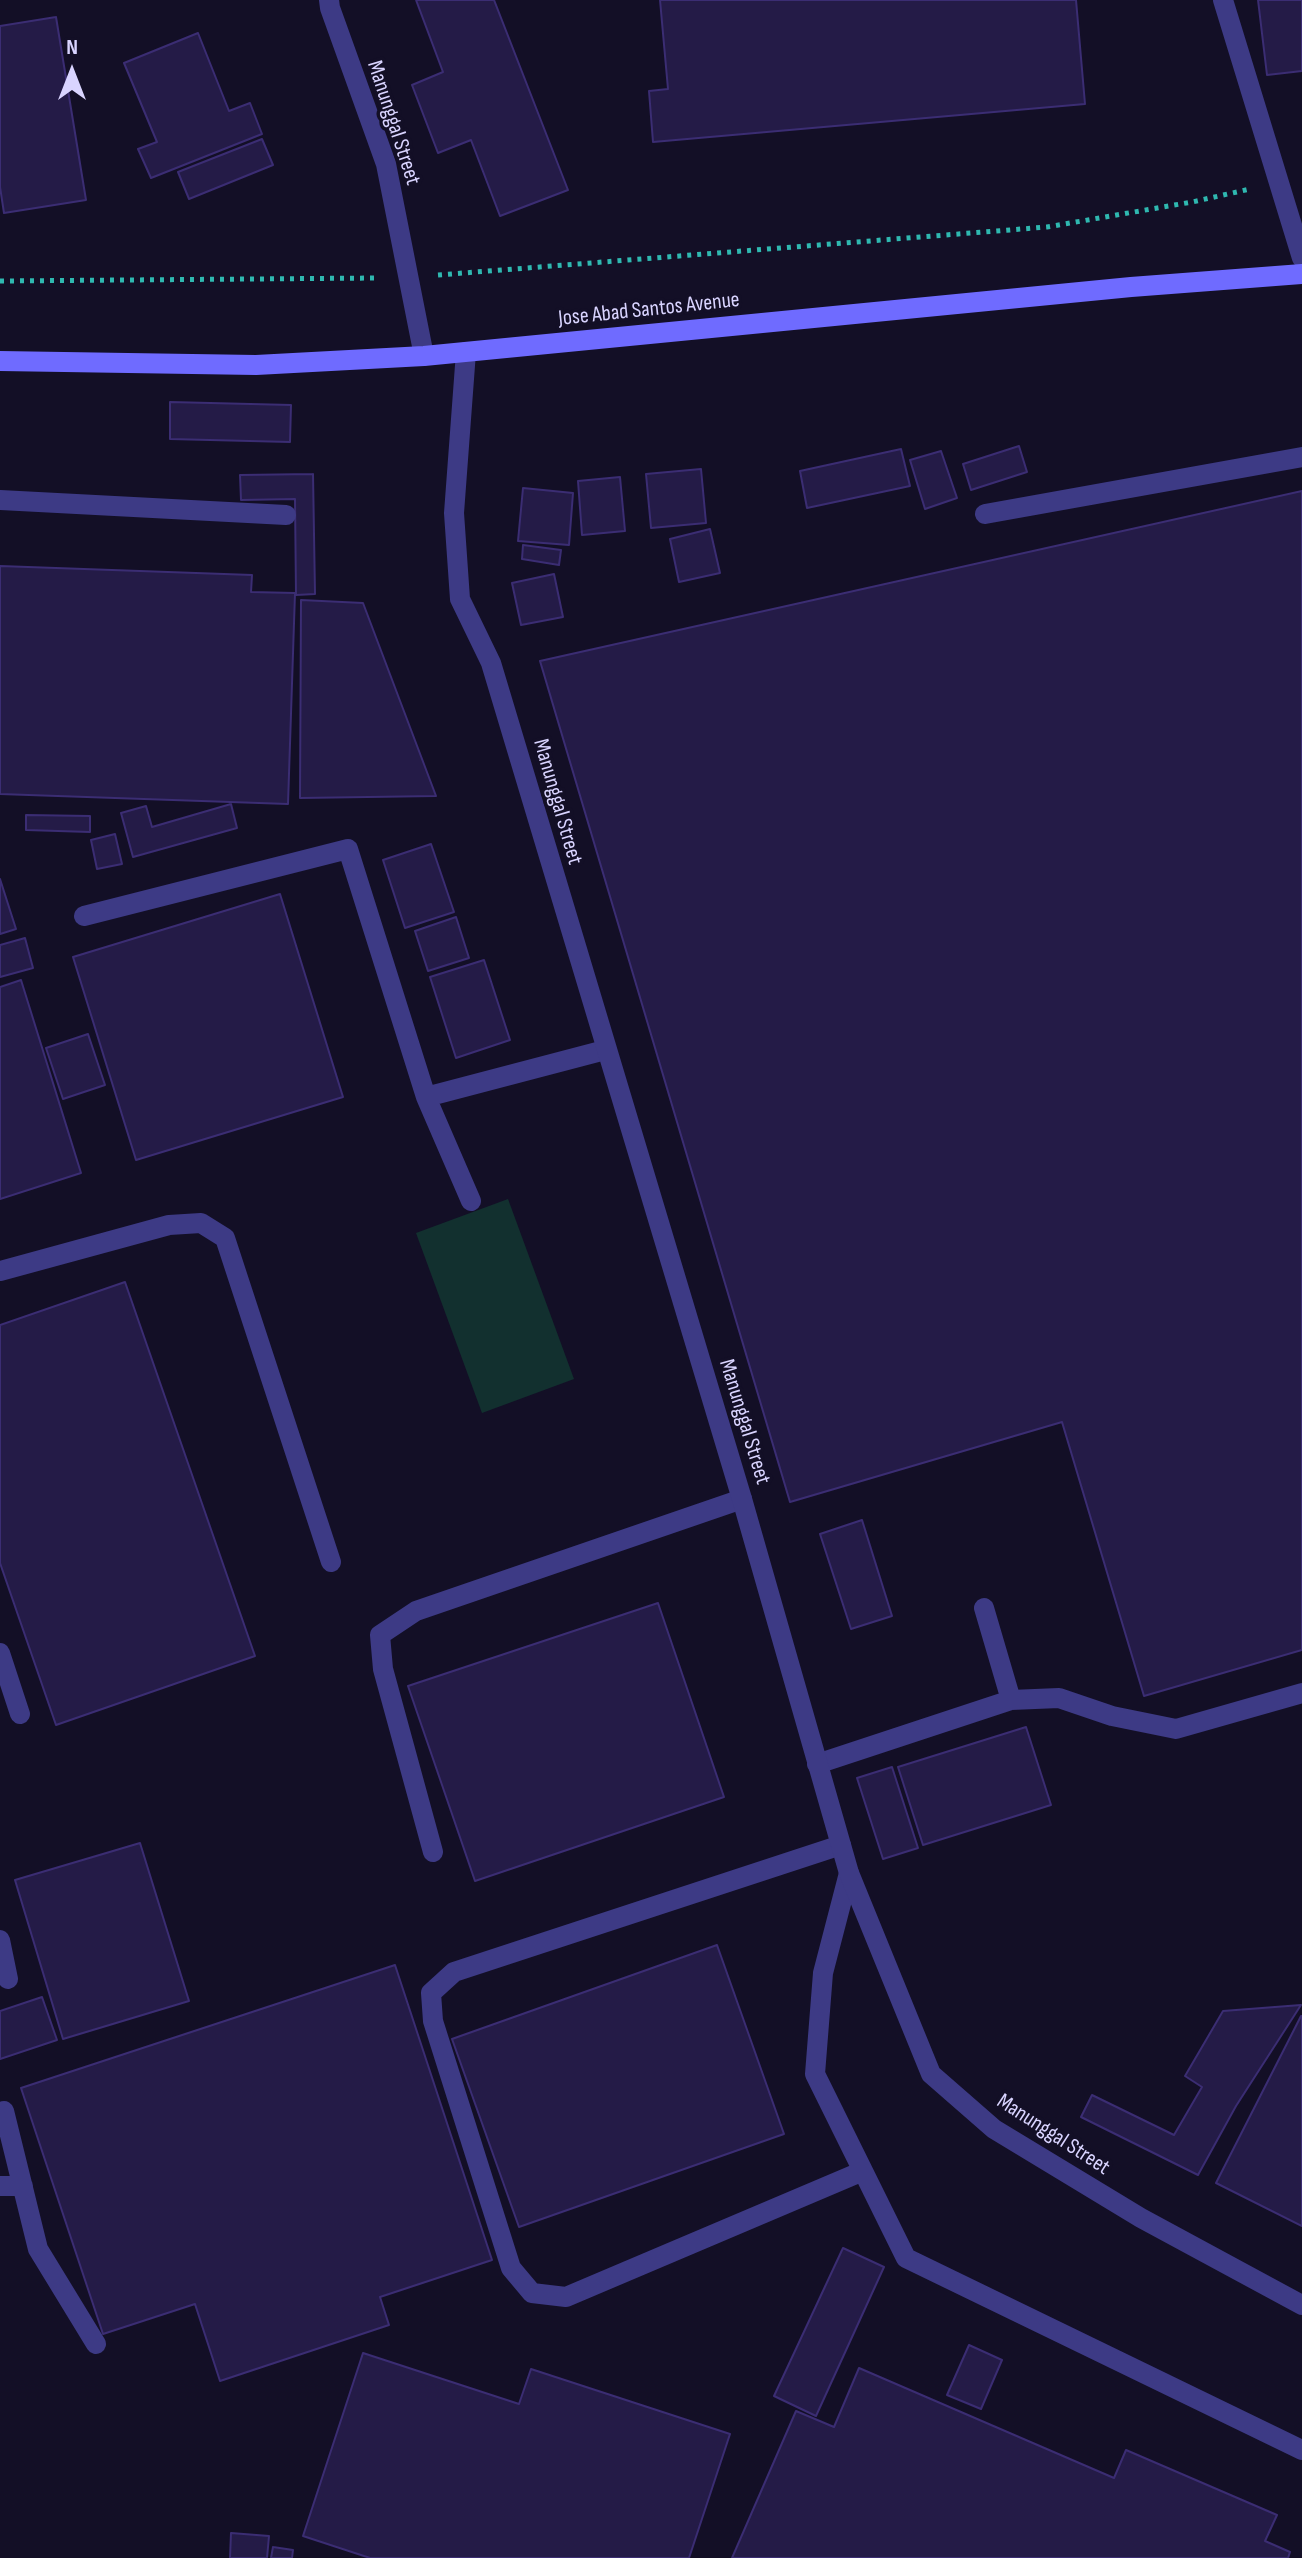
<!DOCTYPE html>
<html>
<head>
<meta charset="utf-8">
<style>
  body { margin:0 }
  #map { position:relative; width:1302px; height:2558px; overflow:hidden; background:#130f26; font-family:"Sofia Sans Condensed",sans-serif }
  canvas { display:block }
  .north { position:absolute; left:32px; top:32px; width:80px; height:80px; -webkit-text-stroke:6px #130f26; paint-order:stroke; rotate:0deg; font-size:22px; font-weight:700; line-height:32px; text-align:center; color:#d9d4ff }
  .north::after { content:''; display:block; margin:auto; width:28px; height:36px; background:#d9d4ff; clip-path:polygon(50% 0,100% 100%,50% 72%,0 100%) }
</style>
</head>
<body>
<div id="map">
<canvas width="1302" height="2558"></canvas>
<div class="north">N</div>
</div>
<script>
const ctx = document.querySelector('canvas').getContext('2d');
ctx.lineJoin = 'round';
function fill(path, color) {
  ctx.fillStyle = color;
  ctx.fill(path, 'evenodd');
}
function poly(rows) {
  const path = new Path2D();
  for (const r of rows) {
    path.moveTo(r[0], r[1]);
    for (let i = 2; i < r.length; i += 2) path.lineTo(r[i], r[i + 1]);
  }
  return path;
}
function stroke(path, color, width, dash) {
  ctx.strokeStyle = color;
  ctx.lineWidth = width;
  ctx.lineCap = dash ? 'butt' : 'round';
  ctx.setLineDash(dash || []);
  ctx.stroke(path);
}
function write(font, color, halo, rows, align = 'center') {
  ctx.font = font + ' "Sofia Sans Condensed",sans-serif';
  ctx.lineWidth = 7;
  ctx.setLineDash([]);
  ctx.textBaseline = 'middle';
  ctx.strokeStyle = halo;
  ctx.fillStyle = color;
  for (const [text, x, y, turn = 0] of rows) {
    ctx.save();
    ctx.translate(x, y);
    ctx.rotate((+turn || 0) * Math.PI / 180);
    ctx.textAlign = isNaN(turn) ? turn : align;
    if (halo) ctx.strokeText(text, 0, 0);
    ctx.fillText(text, 0, 0);
    ctx.restore();
  }
}
fill(poly([
  [508,1199,574,1379,482,1413,416,1233]
]), '#12302f');
const building = poly([
  [416,0,494,0,568,190,500,216,471,140,438,153,412,85,443,72,416,0],
  [660,0,1076,0,1085,104,653,142,649,91,668,89,660,0],
  [1258,0,1302,0,1302,71,1267,75,1258,0],
  [56,17,86,200,4,213,0,187,0,26,56,17],
  [198,33,229,111,250,103,262,134,151,178,138,149,157,142,124,63,198,33],
  [262,139,273,165,189,199,178,172,262,139],
  [170,402,291,405,290,442,170,439,170,402],
  [1019,446,1027,472,971,490,963,464,1019,446],
  [901,449,910,486,807,508,800,471,901,449],
  [941,451,957,498,925,509,910,460,941,451],
  [701,469,706,523,651,528,646,474,701,469],
  [313,474,315,594,296,595,295,499,241,500,240,475,313,474],
  [620,477,625,531,582,535,578,481,620,477],
  [523,488,573,493,569,545,518,541,523,488],
  [1302,491,1302,1650,1144,1696,1062,1422,790,1502,540,661,1302,491],
  [710,529,720,573,679,582,670,539,710,529],
  [523,545,561,550,559,565,522,559,523,545],
  [0,566,252,575,251,592,295,593,288,804,0,794,0,566],
  [554,574,563,617,521,625,512,583,554,574],
  [301,600,363,603,436,796,300,798,301,600],
  [231,804,237,828,133,857,121,813,146,806,152,827,231,804],
  [26,815,90,816,90,832,26,830,26,815],
  [115,834,122,864,97,869,91,840,115,834],
  [431,844,454,912,405,928,383,860,431,844],
  [0,879,16,929,0,934,0,879],
  [280,894,343,1097,136,1160,73,957,280,894],
  [456,917,469,958,428,971,415,931,456,917],
  [25,938,33,968,0,977,0,945,25,938],
  [484,960,510,1040,456,1058,430,977,484,960],
  [21,980,81,1173,0,1199,0,987,21,980],
  [88,1034,105,1085,63,1099,46,1048,88,1034],
  [125,1282,255,1656,56,1725,0,1563,0,1325,125,1282],
  [862,1520,892,1616,851,1629,820,1534,862,1520],
  [658,1603,724,1797,475,1881,408,1686,658,1603],
  [1026,1727,1051,1805,923,1845,898,1767,1026,1727],
  [892,1767,918,1848,883,1859,857,1778,892,1767],
  [140,1843,189,2001,63,2039,15,1880,140,1843],
  [717,1945,784,2134,519,2227,452,2039,717,1945],
  [395,1965,492,2260,380,2297,389,2325,220,2381,195,2304,103,2334,21,2088,395,1965],
  [42,1997,57,2040,0,2059,0,2011,42,1997],
  [1301,2005,1236,2106,1198,2175,1081,2117,1092,2095,1174,2135,1202,2087,1185,2076,1223,2011,1301,2005],
  [1301,2016,1302,2016,1302,2226,1216,2183,1301,2016],
  [843,2248,884,2267,816,2416,774,2396,843,2248],
  [969,2345,1002,2360,981,2409,947,2395,969,2345],
  [363,2353,519,2404,531,2369,730,2434,689,2558,370,2558,303,2536,363,2353],
  [859,2368,1114,2478,1126,2450,1277,2515,1265,2541,1290,2552,1288,2558,732,2558,796,2411,834,2427,859,2368],
  [231,2533,269,2536,267,2558,230,2558,231,2533],
  [273,2547,293,2550,292,2558,271,2558,273,2547]
]);
fill(building, '#241b47');
stroke(building, '#3b2d73', 2);
stroke(poly([
  [438,275,1047,227,1192,202,1250,189],
  [0,281,376,278]
]), '#2fb8b0', 5, [4, 6]);
stroke(poly([
  [0,500,286,515],
  [985,514,1302,457],
  [84,916,348,849,426,1097],
  [471,1201,426,1097,605,1050],
  [0,1271,169,1225,201,1223,225,1238,331,1562],
  [984,1608,1011,1700],
  [0,1653,20,1714],
  [817,1764,1011,1700,1059,1698,1112,1716,1176,1729,1302,1693],
  [841,1845,454,1972,431,1993,433,2021,511,2268,532,2293,566,2297,863,2171],
  [433,1852,383,1669,380,1635,416,1611,742,1499],
  [849,1873,823,1973,815,2074,906,2258,1302,2450],
  [0,1940,8,1979],
  [4,2111,38,2249,96,2344],
  [0,2186,23,2186]
]), '#3d3a85', 20);
stroke(poly([
  [329,0,330,8,386,164,424,356],
  [1223,0,1302,258],
  [466,352,454,513,460,599,491,663,742,1499,849,1873,931,2074,994,2129,1141,2218,1302,2305]
]), '#3d3a85', 20);
stroke(poly([
  [0,361,256,365,424,356,1131,287,1302,274]
]), '#6f6bff', 20);
write('22px', '#d9d4ff', '#130f26', [
  ["Manunggal Street",393,123,72],
  ["Jose Abad Santos Avenue",649,310,-6],
  ["Manunggal Street",557,802,74],
  ["Manunggal Street",744,1422,73],
  ["Manunggal Street",1053,2135,33]
]);
</script>
</body>
</html>
